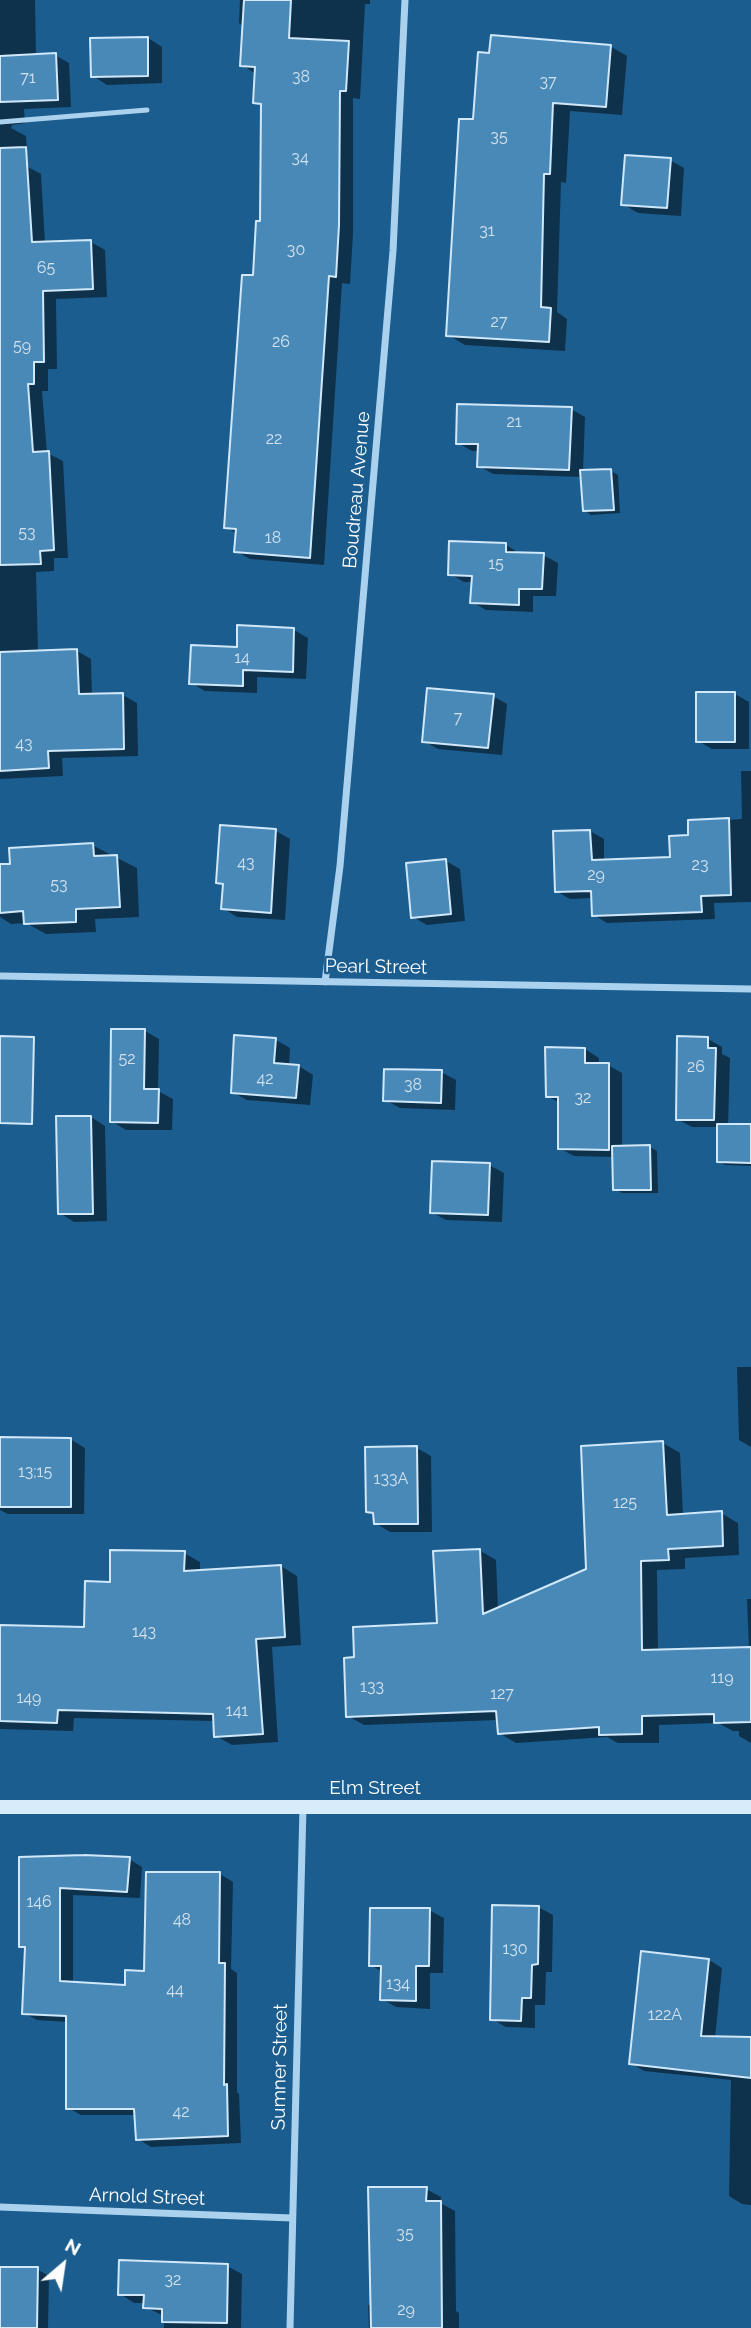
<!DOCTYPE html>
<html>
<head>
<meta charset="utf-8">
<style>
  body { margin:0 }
  #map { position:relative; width:751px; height:2328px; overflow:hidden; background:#1c5d8f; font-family:Raleway,sans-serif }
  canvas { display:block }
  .north { position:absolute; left:28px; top:2230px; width:70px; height:70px; -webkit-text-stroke:5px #1c5d8f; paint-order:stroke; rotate:29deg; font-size:19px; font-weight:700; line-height:28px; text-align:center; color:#fff }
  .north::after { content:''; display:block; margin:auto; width:24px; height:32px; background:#fff; clip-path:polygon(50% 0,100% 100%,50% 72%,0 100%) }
</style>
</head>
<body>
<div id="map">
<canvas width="751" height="2328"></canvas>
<div class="north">N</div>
</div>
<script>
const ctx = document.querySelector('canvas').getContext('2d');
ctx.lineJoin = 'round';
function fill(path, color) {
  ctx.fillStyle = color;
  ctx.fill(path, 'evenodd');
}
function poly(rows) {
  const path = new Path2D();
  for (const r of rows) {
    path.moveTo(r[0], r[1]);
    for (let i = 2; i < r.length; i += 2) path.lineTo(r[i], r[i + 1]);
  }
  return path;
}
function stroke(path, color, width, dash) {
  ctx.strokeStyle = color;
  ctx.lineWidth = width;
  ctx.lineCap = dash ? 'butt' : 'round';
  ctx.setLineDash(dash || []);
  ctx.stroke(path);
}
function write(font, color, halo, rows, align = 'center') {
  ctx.font = font + ' Raleway,sans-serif';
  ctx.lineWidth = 5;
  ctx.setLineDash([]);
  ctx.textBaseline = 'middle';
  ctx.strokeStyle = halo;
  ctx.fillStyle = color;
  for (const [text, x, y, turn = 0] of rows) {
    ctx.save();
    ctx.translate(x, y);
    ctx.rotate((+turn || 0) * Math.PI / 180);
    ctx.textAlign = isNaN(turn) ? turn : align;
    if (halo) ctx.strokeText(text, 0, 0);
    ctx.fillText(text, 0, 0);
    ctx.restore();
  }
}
fill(poly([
  [0,0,35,0,36,56,55,55,69,63,71,107,24,109,25,123,12,125,11,128,26,136,28,167,41,174,45,243,91,242,105,250,107,297,56,299,57,369,48,369,48,391,42,391,47,453,63,461,68,558,54,558,54,571,36,572,38,652,77,651,91,659,92,695,123,695,137,703,138,756,62,758,63,776,0,779],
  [240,0,370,0,370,4,365,4,360,99,353,98,353,234,350,284,342,283,324,565,250,559,236,551,237,534,226,527,261,223,263,107,255,102,256,74,242,65,244,27,239,23],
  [148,38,162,47,162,83,107,85,93,76],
  [610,46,627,56,622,115,570,111,566,183,561,182,557,312,567,319,565,351,465,345,448,335,474,121],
  [670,160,684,168,681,216,638,213,623,204],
  [571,409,585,417,583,472,611,471,618,475,620,513,591,515,584,510,583,477,493,474,479,466,480,451,472,451,458,443],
  [506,545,521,554,543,555,558,563,556,596,533,596,533,612,486,610,472,602,473,582,464,582,450,574],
  [294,630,308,638,306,679,257,677,257,693,205,691,191,683,238,649],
  [735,694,749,702,749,749,712,749,698,741],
  [493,696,507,704,502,755,438,749,424,741],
  [741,771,751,771,751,902,714,903,715,919,607,923,594,915,593,898,570,899,556,891,590,831,604,839,604,861,672,859,689,837,689,822,742,819],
  [221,827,276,831,290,839,285,920,237,917,223,908,224,886,218,882],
  [92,845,137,868,139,917,95,919,96,932,46,934,26,923,11,924,0,917,0,866,12,865],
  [446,861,460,869,465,921,427,925,413,917],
  [145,1031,159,1039,158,1091,173,1099,172,1130,126,1130,111,1121],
  [708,1039,722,1047,722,1054,730,1058,728,1126,751,1126,751,1166,725,1165,718,1161,719,1127,692,1127,677,1119],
  [276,1040,290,1048,289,1066,299,1066,313,1075,310,1105,247,1100,232,1092],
  [585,1049,599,1058,599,1065,608,1065,622,1073,622,1148,650,1147,657,1151,658,1193,622,1193,615,1189,614,1157,574,1156,559,1148,560,1103,547,1096],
  [441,1072,456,1080,455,1110,400,1108,385,1100],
  [91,1117,105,1126,107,1221,74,1222,60,1213],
  [489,1165,504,1173,502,1222,446,1220,431,1212],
  [737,1367,751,1367,751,1447,739,1440],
  [0,1439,70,1439,85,1448,84,1514,8,1514,0,1510],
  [663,1443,680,1453,683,1515,721,1513,738,1523,739,1555,685,1558,685,1569,657,1570,658,1652,749,1649,747,1599,751,1599,751,1743,739,1736,739,1731,733,1731,718,1723,659,1725,659,1743,618,1743,607,1737,516,1743,499,1733,498,1720,364,1725,348,1716,356,1659,439,1625,479,1550,496,1560,498,1609,588,1570],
  [417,1448,431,1456,432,1532,390,1532,375,1523,375,1516,367,1511],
  [184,1553,200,1562,200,1572,281,1566,297,1576,301,1645,272,1647,278,1742,232,1745,216,1736,215,1721,74,1718,73,1731,0,1729,0,1658,86,1628,112,1583],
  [20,1859,129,1859,142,1867,140,1898,73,1895,73,1984,126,1987,145,1972,220,1874,233,1882,231,1969,237,1973,237,2092,239,2094,241,2143,151,2147,138,2139,136,2115,81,2115,68,2108,68,2022,37,2020,24,2013,26,1950,21,1946],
  [538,1907,553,1915,552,1972,546,1972,545,2005,535,2005,535,2028,506,2027,492,2019],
  [429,1910,444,1918,443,1973,430,1973,430,2009,396,2007,382,1999,382,1972,371,1965],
  [709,1960,722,1968,715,2038,751,2038,751,2205,742,2204,729,2196,731,2080,644,2071,631,2063],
  [426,2189,441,2197,440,2203,455,2211,456,2311,459,2313,459,2328,369,2328,368,2305,372,2305],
  [227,2266,242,2274,241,2328,164,2328,164,2316,145,2307,145,2303,134,2303,120,2294],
  [0,2268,37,2269,49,2276,48,2328,0,2328]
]), '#0007');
const building = poly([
  [244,0,291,0,289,38,349,41,346,91,340,91,339,225,336,277,329,276,310,558,234,552,236,529,224,528,242,275,253,275,256,221,260,221,261,104,253,103,255,67,240,66,244,0],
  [491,35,611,45,606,107,553,103,550,174,544,174,541,307,551,308,549,342,446,336,459,119,473,119,478,52,489,53,491,35],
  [148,37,148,76,91,77,90,38,148,37],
  [56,53,58,100,0,102,0,56,56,53],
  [26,147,32,242,91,240,93,289,43,291,44,362,34,362,34,384,28,384,33,452,49,451,54,550,40,551,41,564,0,565,0,148,26,147],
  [625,155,671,158,667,208,621,205,625,155],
  [457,404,572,407,569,470,477,467,478,444,456,444,457,404],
  [611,469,614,510,583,511,580,470,611,469],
  [449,541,506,543,506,552,544,553,542,589,519,589,519,605,470,603,472,576,448,575,449,541],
  [237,625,294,628,293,672,243,670,243,686,189,684,191,645,237,647,237,625],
  [77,649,79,694,123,693,124,749,48,751,49,768,0,771,0,652,77,649],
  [427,688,494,694,488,748,422,742,427,688],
  [696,692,735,692,735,742,696,742,696,692],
  [729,818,731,895,701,896,702,912,592,916,591,891,555,892,553,831,590,830,592,860,670,857,669,836,688,835,688,820,729,818],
  [220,825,276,829,271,913,221,909,223,884,216,883,220,825],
  [93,843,94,856,117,855,120,907,76,909,76,922,24,924,23,911,0,913,0,864,10,864,9,848,93,843],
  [446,859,451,914,411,918,406,863,446,859],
  [111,1029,145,1029,144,1089,159,1089,158,1123,110,1122,111,1029],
  [234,1035,276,1038,274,1063,299,1065,296,1098,231,1093,234,1035],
  [0,1036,34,1037,32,1124,0,1123,0,1036],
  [677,1036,708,1037,708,1048,716,1048,714,1120,676,1120,677,1036],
  [545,1047,585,1048,585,1063,609,1063,609,1150,558,1149,558,1097,546,1097,545,1047],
  [384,1069,442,1070,441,1103,383,1101,384,1069],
  [56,1116,91,1116,93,1214,58,1214,56,1116],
  [717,1124,751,1124,751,1163,717,1162,717,1124],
  [650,1145,651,1190,613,1190,612,1146,650,1145],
  [432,1161,490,1163,488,1215,430,1213,432,1161],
  [0,1437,71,1438,71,1507,0,1507,0,1437],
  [663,1441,667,1515,722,1511,723,1546,668,1549,669,1560,641,1561,642,1650,751,1647,751,1722,714,1723,714,1714,642,1716,642,1734,599,1735,599,1727,498,1734,496,1711,346,1717,344,1658,354,1657,353,1627,437,1623,433,1551,480,1549,483,1614,586,1569,581,1446,663,1441],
  [417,1446,418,1524,374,1524,373,1513,366,1512,365,1447,417,1446],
  [110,1550,185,1551,184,1571,281,1565,285,1637,256,1639,263,1734,214,1737,213,1714,58,1710,57,1723,0,1721,0,1625,84,1627,85,1581,110,1582,110,1550],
  [84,1855,130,1857,127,1892,60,1888,60,1981,125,1985,125,1970,144,1971,146,1872,220,1872,219,1963,225,1963,224,2085,227,2084,228,2136,136,2140,134,2109,66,2109,66,2016,22,2014,25,1947,19,1947,19,1857,84,1855],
  [492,1905,539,1906,538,1964,532,1965,531,1998,522,1998,521,2021,490,2020,492,1905],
  [370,1908,430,1908,429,1966,416,1966,416,2001,380,2000,381,1966,369,1966,370,1908],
  [641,1951,709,1959,701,2036,751,2037,751,2078,629,2064,641,1951],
  [368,2187,427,2187,426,2201,441,2201,442,2328,371,2328,368,2187],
  [119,2260,228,2264,227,2323,162,2322,162,2309,143,2308,144,2295,118,2295,119,2260],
  [0,2267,38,2267,37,2328,0,2328,0,2267]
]);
fill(building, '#4989b8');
stroke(building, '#d0e8fa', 2);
stroke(poly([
  [0,122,147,110]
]), '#aad2ee', 5);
stroke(poly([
  [0,976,751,989],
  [325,982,340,866,393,251,405,0],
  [0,2207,292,2218],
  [290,2328,303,1807]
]), '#aad2ee', 7);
stroke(poly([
  [0,1807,751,1807]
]), '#d7ebfa', 14);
write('16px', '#d2e2ed', null, [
  ["38",301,77],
  ["71",28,78],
  ["37",548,82],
  ["35",499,137],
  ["34",300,158],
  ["31",487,231],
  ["30",296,250],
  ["65",46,268],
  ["27",499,322],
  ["26",281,342],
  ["59",22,346],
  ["21",514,422],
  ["22",274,439],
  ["53",27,533],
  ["18",273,538],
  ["15",496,564],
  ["14",242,658],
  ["7",458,718],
  ["43",24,744],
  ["43",246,863],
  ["23",700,865],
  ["29",596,875],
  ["53",59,885],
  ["52",127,1059],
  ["26",696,1067],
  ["42",265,1079],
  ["38",413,1085],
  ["32",583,1098],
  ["13;15",35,1472],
  ["133A",391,1479],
  ["125",625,1503],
  ["143",144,1632],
  ["119",722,1678],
  ["133",372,1687],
  ["127",502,1694],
  ["149",29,1698],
  ["141",237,1711],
  ["146",39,1902],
  ["48",182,1920],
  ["130",515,1949],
  ["134",398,1984],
  ["44",175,1990],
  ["122A",665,2015],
  ["42",181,2112],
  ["35",405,2234],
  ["32",173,2280],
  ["29",406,2310]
]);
write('19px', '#fff', '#1c5d8f', [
  ["Boudreau Avenue",357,490,-85],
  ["Pearl Street",376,967,1],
  ["Elm Street",375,1788],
  ["Sumner Street",280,2067,-89],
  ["Arnold Street",147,2197,2]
]);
</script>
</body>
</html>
